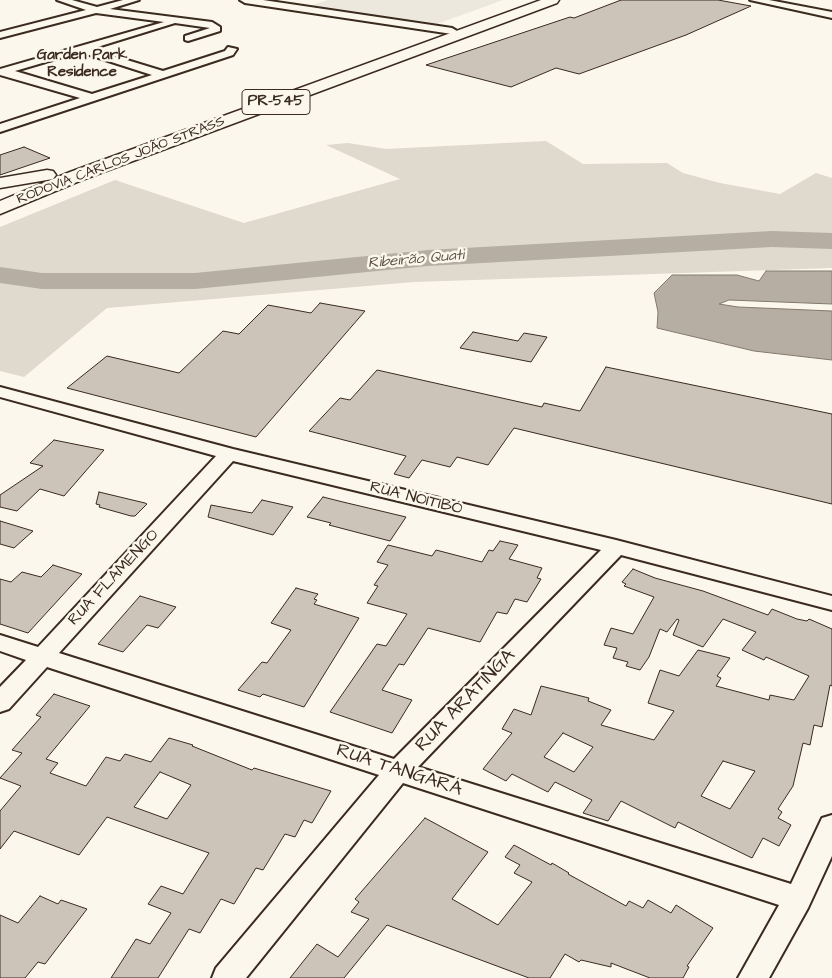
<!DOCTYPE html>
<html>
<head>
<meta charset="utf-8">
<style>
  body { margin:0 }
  canvas { display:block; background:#fbf7ec }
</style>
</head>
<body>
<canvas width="832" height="978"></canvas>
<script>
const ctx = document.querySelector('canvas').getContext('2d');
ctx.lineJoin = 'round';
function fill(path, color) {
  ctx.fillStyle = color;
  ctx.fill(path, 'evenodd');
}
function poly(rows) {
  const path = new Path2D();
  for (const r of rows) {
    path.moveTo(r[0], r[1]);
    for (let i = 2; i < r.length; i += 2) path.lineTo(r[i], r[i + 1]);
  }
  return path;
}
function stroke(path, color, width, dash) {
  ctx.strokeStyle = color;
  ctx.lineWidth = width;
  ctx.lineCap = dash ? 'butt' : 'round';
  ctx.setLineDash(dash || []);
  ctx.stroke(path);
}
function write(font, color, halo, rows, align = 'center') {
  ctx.font = font + ' "Architects Daughter",sans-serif';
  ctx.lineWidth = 5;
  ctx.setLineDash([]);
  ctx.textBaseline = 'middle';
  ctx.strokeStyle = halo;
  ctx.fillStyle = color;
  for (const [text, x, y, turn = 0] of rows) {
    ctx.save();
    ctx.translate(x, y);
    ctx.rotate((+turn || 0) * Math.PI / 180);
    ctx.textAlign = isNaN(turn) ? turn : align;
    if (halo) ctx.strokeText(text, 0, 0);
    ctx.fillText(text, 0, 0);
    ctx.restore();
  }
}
fill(poly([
  [328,0,503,0,434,25,309,6]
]), '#ede8dd');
fill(poly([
  [546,141,583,164,667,163,683,173,720,183,780,194,816,173,832,178,832,268,414,282,107,308,24,377,0,371,0,227,115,180,244,223,400,179,326,145,348,143,386,149]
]), '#dfd9ce');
const water = poly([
  [766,271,832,271,832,304,729,300,719,304,738,307,832,311,832,360,754,351,657,328,658,312,654,293,672,275,737,275,759,281,766,271]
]);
fill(water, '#b6aea2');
stroke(water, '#85796d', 1);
fill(poly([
  [772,231,832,233,832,249,772,247,428,266,195,289,42,289,0,283,0,267,42,273,195,273,428,250,772,231]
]), '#b6aea2');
const building = poly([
  [621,0,718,0,751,6,686,35,579,74,556,68,511,87,426,65,570,17,574,18,621,0],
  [24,147,50,158,0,175,0,155,24,147],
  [320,303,365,311,256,437,67,388,107,356,179,373,223,331,239,334,268,305,311,313,320,303],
  [473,332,518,341,524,333,547,337,531,362,460,348,473,332],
  [606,367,832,414,832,504,514,428,488,465,457,457,450,467,422,460,409,478,394,474,406,456,309,431,340,398,350,400,377,370,542,407,544,403,580,411,606,367],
  [54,440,104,450,64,496,40,489,17,511,0,507,0,495,43,466,30,463,54,440],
  [99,492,145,503,147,504,135,516,131,516,99,507,100,505,96,504,99,492],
  [323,497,343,502,406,517,390,541,329,525,331,523,307,517,323,497],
  [262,500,293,507,273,535,208,517,211,505,252,513,262,500],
  [0,521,33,531,14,548,0,544,0,521],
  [500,541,518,545,509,559,542,568,537,578,541,579,527,602,515,599,507,614,497,612,480,642,428,628,404,665,399,664,382,690,412,700,392,733,330,712,377,644,386,646,407,614,367,603,378,586,374,585,388,565,377,562,388,545,432,556,436,550,482,562,489,550,493,551,500,541],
  [53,565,82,574,28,633,0,624,0,579,11,582,22,572,41,577,53,565],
  [633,569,655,578,703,591,768,615,772,609,797,619,807,621,809,619,832,629,832,686,830,685,822,727,814,725,810,745,803,743,793,786,778,809,782,812,778,818,791,825,779,846,763,838,752,858,678,822,675,828,621,801,608,821,583,813,592,800,555,782,548,792,512,774,506,781,483,769,512,733,502,729,514,709,531,715,541,686,589,698,588,701,611,710,601,725,654,740,674,711,648,703,660,670,679,676,698,650,730,658,717,676,721,678,716,686,769,700,770,695,794,700,809,676,766,657,764,660,742,650,756,632,723,619,703,647,673,635,679,620,677,619,667,632,660,629,649,657,640,670,626,666,628,662,613,658,617,648,604,645,611,628,633,634,654,597,624,586,626,584,622,582,633,569],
  [563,733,593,747,574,772,544,757,563,733],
  [723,761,755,771,730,809,701,796,723,761],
  [296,588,318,594,314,599,317,600,314,604,359,618,304,707,263,694,260,697,238,690,262,662,267,663,291,630,271,623,296,588],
  [140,596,176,607,158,628,147,625,123,652,98,644,140,596],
  [54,694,90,706,46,759,58,763,50,773,86,786,106,757,120,761,125,754,151,762,169,738,193,745,192,746,252,770,254,768,331,791,312,823,304,820,295,837,285,834,263,870,256,868,234,904,221,899,200,933,189,929,158,978,111,978,136,939,150,944,171,913,148,904,161,886,183,894,209,853,107,817,79,855,14,831,0,849,0,811,21,786,0,778,22,753,12,750,41,717,36,715,54,694],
  [160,772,191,785,167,819,134,807,160,772],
  [425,818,488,852,452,899,498,925,532,882,514,873,520,865,505,857,514,845,551,865,552,863,569,873,568,874,626,906,629,901,643,908,648,900,671,913,676,905,713,928,687,966,689,967,683,978,650,978,611,963,611,967,581,960,579,962,565,954,550,978,529,978,387,925,344,978,290,978,317,944,338,957,369,919,351,912,359,902,355,899,425,818],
  [40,896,58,904,61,900,87,909,45,964,38,962,25,978,0,978,0,915,18,923,40,896]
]);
fill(building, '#ccc4b9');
stroke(building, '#3b2a1e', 1);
const street = poly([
  [57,0,72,0,97,7,123,0,139,0,110,9,212,22,220,27,220,31,188,41,185,40,185,36,210,28,175,23,91,49,163,71,225,51,228,47,237,49,233,55,0,132,0,124,80,98,0,75,0,69,164,22,96,13,0,38,0,32,86,10,57,0],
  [80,52,152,75,92,94,15,71,80,52],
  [240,0,263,0,452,28,457,31,452,34,245,3,240,0],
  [750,0,769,0,832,12,832,18,750,0],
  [0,387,233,449,616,540,832,596,832,610,621,555,418,767,791,884,822,818,832,815,832,856,808,908,769,978,738,978,779,905,403,783,246,978,212,978,216,968,379,775,47,667,9,709,0,712,0,687,26,660,0,651,0,635,38,647,216,456,0,397,0,387],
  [233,461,601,550,394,759,59,653,233,461]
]);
const highway = poly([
  [541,0,559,0,557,3,82,180,0,214,0,201,70,172,541,0],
  [47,170,53,171,56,175,53,179,0,188,0,178,47,170]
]);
stroke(street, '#3b2a1e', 4);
stroke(highway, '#3b2a1e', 3);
fill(street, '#fbf7ec');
fill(highway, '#fbf7ec');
write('14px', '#3b2a1e', '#fbf7ec', [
  ["RODOVIA CARLOS JOÃO STRASS",121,161,-21]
]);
write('bold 15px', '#3b2a1e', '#fbf7ec', [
  ["Garden Park",82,56],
  ["Residence",82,73]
]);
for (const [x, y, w] of [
  [276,102,68]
]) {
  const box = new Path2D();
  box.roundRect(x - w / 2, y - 12.5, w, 25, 4);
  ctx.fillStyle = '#fbf7ec';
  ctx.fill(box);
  stroke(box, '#3b2a1e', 1);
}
write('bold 15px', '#3b2a1e', null, [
  ["PR-545",276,102]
]);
write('italic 15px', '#605246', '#fbf7ec', [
  ["Ribeirão Quati",416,260,-5]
]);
write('16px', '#3b2a1e', '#fbf7ec', [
  ["RUA NOITIBÓ",416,499,14],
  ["RUA FLAMENGO",114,578,-47]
]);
write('19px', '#3b2a1e', '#fbf7ec', [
  ["RUA ARATINGA",466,701,-46],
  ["RUA TANGARÁ",399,771,18]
]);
</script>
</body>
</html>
